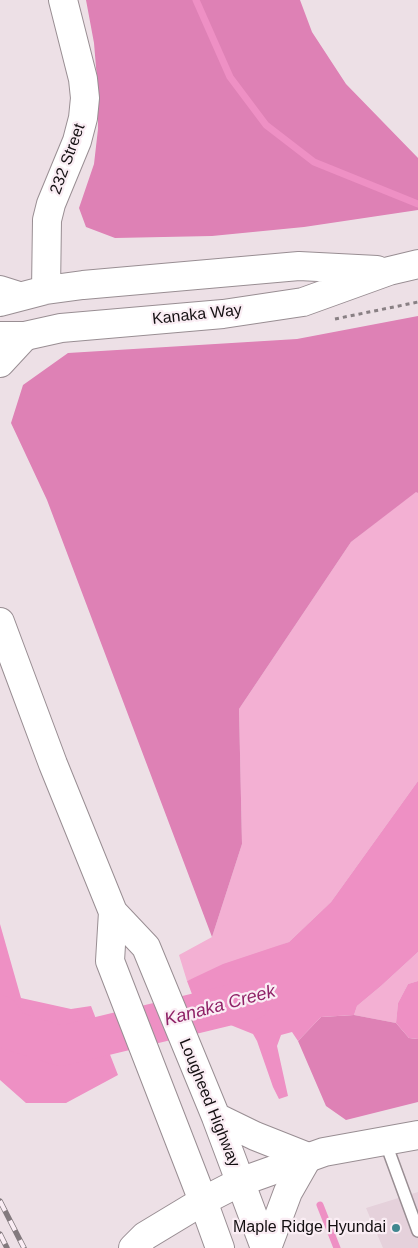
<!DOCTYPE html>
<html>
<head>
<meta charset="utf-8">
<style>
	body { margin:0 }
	canvas { display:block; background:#ede0e6 }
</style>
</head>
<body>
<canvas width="418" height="1248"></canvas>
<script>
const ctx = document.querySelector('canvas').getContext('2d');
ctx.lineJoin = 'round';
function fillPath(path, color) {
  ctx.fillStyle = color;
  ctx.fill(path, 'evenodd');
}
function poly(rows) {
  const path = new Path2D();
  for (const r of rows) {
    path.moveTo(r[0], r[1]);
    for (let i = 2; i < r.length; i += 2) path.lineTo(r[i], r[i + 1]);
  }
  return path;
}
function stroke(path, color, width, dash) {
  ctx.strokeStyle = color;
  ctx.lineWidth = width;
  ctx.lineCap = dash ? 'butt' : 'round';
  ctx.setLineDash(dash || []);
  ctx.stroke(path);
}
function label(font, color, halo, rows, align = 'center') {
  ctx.font = font + ' Arial,sans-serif';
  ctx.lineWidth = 4.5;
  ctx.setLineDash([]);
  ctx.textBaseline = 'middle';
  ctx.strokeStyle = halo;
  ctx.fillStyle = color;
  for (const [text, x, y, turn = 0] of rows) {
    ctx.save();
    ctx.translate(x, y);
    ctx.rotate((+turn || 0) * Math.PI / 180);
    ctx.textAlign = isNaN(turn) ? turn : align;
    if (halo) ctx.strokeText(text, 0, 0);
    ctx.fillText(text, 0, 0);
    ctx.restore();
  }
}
const built = poly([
	[418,1192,418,1248,383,1248,366,1208]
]);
const green = poly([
	[416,491,418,493,418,781,331,902,289,942,187,981,179,955,212,937,242,844,239,709,351,542],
	[418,952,418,981,408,984,398,1003,396,1023,354,1015,357,1006,381,986]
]);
const forest = poly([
	[86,0,300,0,312,32,346,84,418,158,418,210,304,227,212,236,115,238,86,227,79,208,94,164,98,129,98,91,94,43],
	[418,316,418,493,416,492,351,542,239,709,242,844,212,937,47,500,11,423,23,385,68,353,297,339],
	[354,1015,396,1023,409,1038,418,1039,418,1102,346,1120,326,1106,298,1041,321,1017]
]);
const water = poly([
	[418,781,418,952,381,986,357,1006,354,1015,321,1017,298,1041,292,1032,281,1035,277,1046,288,1096,279,1099,273,1087,257,1041,253,1034,228,1024,206,1031,187,981,223,964,289,942,331,902],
	[0,924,21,998,71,1009,91,1006,118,1075,66,1103,26,1103,0,1080],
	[418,981,418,1039,409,1038,396,1023,398,1003,408,984]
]);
const stream = poly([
	[196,0,230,77,266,125,314,162,418,204],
	[320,1205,337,1248]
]);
const river = poly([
	[0,1015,10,1030,61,1046,251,1000]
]);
const path = poly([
	[335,319,418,302]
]);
const service = poly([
	[385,1141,418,1231]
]);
const tertiary = poly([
	[133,1248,145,1236,203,1201,240,1182,324,1152,418,1135]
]);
const secondary = poly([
	[46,290,47,220,51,204,77,141,83,118,85,98,83,79,63,0],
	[0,302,46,290,83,285,299,266,377,270],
	[0,336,25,336,61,328,223,314,303,302,389,271,418,264]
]);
const primary = poly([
	[0,290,19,296]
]);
const trunk = poly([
	[0,363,25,336],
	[0,622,53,764,113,912,146,947,216,1117,265,1248],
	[113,912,110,961,203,1201,220,1248],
	[216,1117,255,1136,308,1157,288,1192,267,1248]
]);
const rail = poly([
	[0,1201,24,1248],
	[0,1234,7,1248]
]);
const markers = [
	[396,1228,5,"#40878f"]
];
const streetNames = [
	["232 Street",68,159,-70],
	["Kanaka Way",197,315,-6],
	["Lougheed Highway",209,1103,68]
];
const poiNames = [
	["Maple Ridge Hyundai",386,1228]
];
const waterNames = [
	["Kanaka Creek",220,1006,-15]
];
fillPath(built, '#e5d1db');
fillPath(green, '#f3b0d3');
fillPath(forest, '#de81b5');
fillPath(water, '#ee90c4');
stroke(stream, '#ee90c4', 7);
stroke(river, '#ee90c4', 40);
stroke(service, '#998e93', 14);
stroke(tertiary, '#998e93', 30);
stroke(secondary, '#998e93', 30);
stroke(primary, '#998e93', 30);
stroke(trunk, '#998e93', 30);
stroke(path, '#898084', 3, [4, 4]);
stroke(service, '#fff', 11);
stroke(tertiary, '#fff', 28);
stroke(secondary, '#fff', 28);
stroke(primary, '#fff', 28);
stroke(trunk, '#fff', 28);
stroke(rail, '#837a7e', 5.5);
stroke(rail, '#faedf4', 4, [11]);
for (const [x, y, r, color] of markers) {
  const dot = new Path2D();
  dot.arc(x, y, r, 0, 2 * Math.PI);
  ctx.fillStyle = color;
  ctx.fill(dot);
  stroke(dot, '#faedf4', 2);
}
label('16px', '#141012', '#faedf4', streetNames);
label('16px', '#141012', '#faedf4', poiNames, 'right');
label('italic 18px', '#8f2267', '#faedf4', waterNames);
</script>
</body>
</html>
